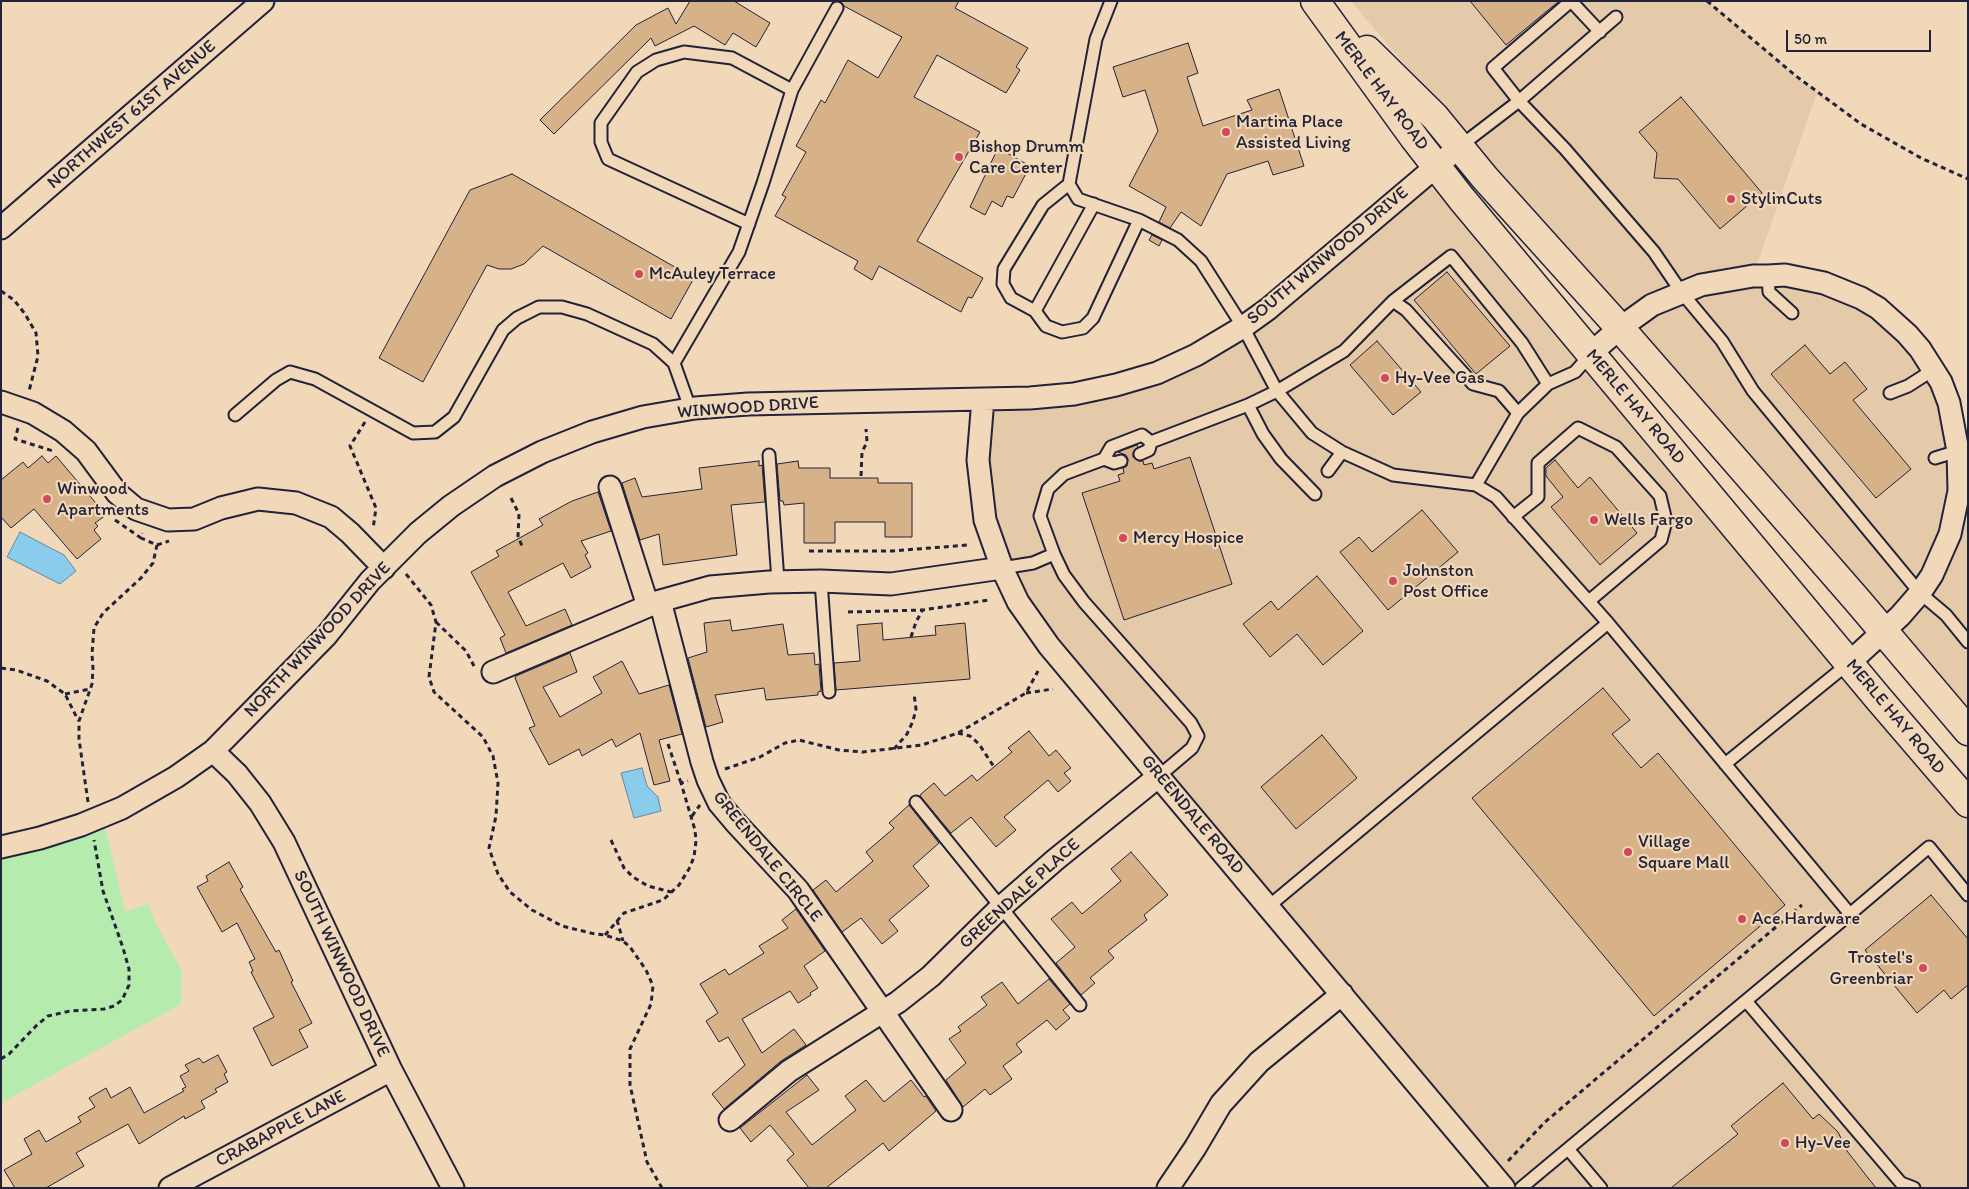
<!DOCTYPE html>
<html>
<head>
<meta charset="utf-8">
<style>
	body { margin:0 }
	#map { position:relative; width:1969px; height:1189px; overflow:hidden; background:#f0d8b8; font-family:Itim,sans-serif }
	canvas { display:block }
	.frame { position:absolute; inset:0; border:2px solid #22223b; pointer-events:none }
	.scale { position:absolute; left:1786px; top:30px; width:145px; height:22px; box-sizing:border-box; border:2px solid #22223b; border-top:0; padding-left:6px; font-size:15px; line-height:18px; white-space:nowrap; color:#22223b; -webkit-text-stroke:4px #f0d8b8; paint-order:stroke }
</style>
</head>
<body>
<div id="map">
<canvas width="1969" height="1189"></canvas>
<div class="frame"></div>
<div class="scale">50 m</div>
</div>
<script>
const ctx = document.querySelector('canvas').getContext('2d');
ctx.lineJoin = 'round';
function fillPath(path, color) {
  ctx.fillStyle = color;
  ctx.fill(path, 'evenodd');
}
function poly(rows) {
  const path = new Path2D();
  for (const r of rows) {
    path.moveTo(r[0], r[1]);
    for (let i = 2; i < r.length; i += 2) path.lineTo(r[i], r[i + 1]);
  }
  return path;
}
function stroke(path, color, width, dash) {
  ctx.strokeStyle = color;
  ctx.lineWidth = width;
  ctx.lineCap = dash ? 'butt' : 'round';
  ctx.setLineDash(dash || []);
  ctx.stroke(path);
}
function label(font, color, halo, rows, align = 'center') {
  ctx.font = font + ' Itim,sans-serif';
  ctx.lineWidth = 4.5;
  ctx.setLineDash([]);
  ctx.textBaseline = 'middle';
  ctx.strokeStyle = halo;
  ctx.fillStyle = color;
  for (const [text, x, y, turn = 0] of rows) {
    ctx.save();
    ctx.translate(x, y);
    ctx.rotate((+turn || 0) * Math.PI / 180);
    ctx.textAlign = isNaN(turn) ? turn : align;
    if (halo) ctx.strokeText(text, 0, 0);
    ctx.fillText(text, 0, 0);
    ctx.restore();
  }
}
const built = poly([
	[1351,1,1707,1,1796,76,1839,109,1816,95,1753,276,1824,283,1920,349,1968,491,1968,732],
	[1437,166,1968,801,1968,1188,1504,1188,1049,646,985,520,983,399,1031,398,1196,355]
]);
const green = poly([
	[105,826,125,912,148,904,156,924,182,971,181,1004,1,1103,1,860,41,850]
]);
const water = poly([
	[20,532,64,555,76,571,60,584,7,557,20,532],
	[642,768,647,786,658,797,661,811,634,818,621,773,642,768]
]);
const building = poly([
	[690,1,734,1,770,23,756,47,733,33,725,45,694,26,655,46,651,38,554,134,540,120,636,25,668,8,676,24,690,1],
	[840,1,959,1,955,8,1028,48,1016,67,1020,70,1006,93,937,55,914,97,980,132,917,241,983,278,972,298,968,297,961,312,879,266,872,280,854,269,858,261,775,216,786,197,782,195,806,152,796,146,821,100,825,103,848,60,878,78,902,37,844,6,840,1],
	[1470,1,1559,1,1506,45,1470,1],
	[1188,43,1198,73,1187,77,1203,126,1252,110,1247,100,1279,89,1304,166,1273,175,1268,161,1227,174,1201,226,1181,212,1170,228,1159,222,1166,207,1129,186,1158,131,1145,90,1123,97,1113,67,1188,43],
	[1681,97,1762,193,1720,229,1678,179,1654,178,1657,153,1639,132,1681,97],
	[998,148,1030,166,1013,198,1007,196,1002,207,992,201,985,215,970,207,998,148],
	[512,174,694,278,671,319,543,246,524,264,511,269,499,269,487,265,423,382,379,358,470,190,512,174],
	[1152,235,1162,240,1159,246,1149,240,1152,235],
	[1447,272,1510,346,1476,374,1414,300,1447,272],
	[1377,341,1421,392,1393,415,1350,365,1377,341],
	[1805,345,1830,374,1845,362,1867,389,1853,400,1911,469,1876,498,1771,374,1805,345],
	[1137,445,1138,447,1133,453,1133,457,1139,461,1143,461,1144,465,1152,463,1154,469,1190,457,1232,584,1124,620,1082,493,1120,481,1118,475,1124,473,1123,468,1127,466,1128,459,1126,455,1118,452,1137,445],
	[42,456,48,463,56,456,106,515,95,523,98,526,94,530,101,539,77,559,34,509,11,528,1,517,1,480,23,462,28,468,42,456],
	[1555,460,1578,488,1590,477,1637,533,1600,565,1551,507,1563,497,1546,476,1546,468,1555,460],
	[759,461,759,466,762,465,765,502,731,505,737,555,663,565,659,534,640,540,622,483,635,478,642,497,702,489,699,468,759,461],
	[798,461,799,468,830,468,830,478,878,478,878,483,912,483,912,537,885,537,885,522,835,522,835,543,804,543,804,503,784,505,783,501,780,501,777,464,798,461],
	[598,492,611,531,581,541,588,553,585,555,591,567,571,578,563,563,508,592,526,626,565,609,572,625,506,653,500,638,505,635,471,572,499,556,496,551,543,525,539,519,572,501,598,492],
	[1422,510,1458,552,1388,610,1340,552,1359,537,1372,552,1422,510],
	[1317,576,1363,631,1323,665,1297,634,1270,657,1243,624,1271,601,1278,610,1317,576],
	[730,620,732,631,783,624,788,655,814,653,815,665,819,664,821,691,818,692,818,695,766,700,764,688,715,695,723,722,706,727,688,658,707,652,704,623,730,620],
	[882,623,883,640,936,635,935,626,965,623,970,679,836,690,834,663,860,661,857,625,882,623],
	[570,653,577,672,543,687,560,717,602,693,593,677,622,661,639,694,669,685,682,734,659,740,670,781,654,785,640,733,616,747,612,739,582,756,579,749,549,765,529,728,535,726,515,678,516,676,570,653],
	[1603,688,1630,720,1612,734,1641,768,1658,753,1785,905,1654,1016,1472,798,1603,688],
	[1029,731,1049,756,1056,750,1071,768,1064,773,1071,781,1058,792,1048,780,1004,817,1016,830,996,847,971,817,951,833,920,796,921,794,934,783,945,796,972,775,977,781,1012,752,1008,748,1029,731],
	[1322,735,1357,778,1296,829,1261,787,1322,735],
	[909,805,939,843,913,866,929,886,889,920,898,931,882,944,861,918,842,932,813,890,826,880,836,892,873,861,866,852,894,828,889,823,909,805],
	[1131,852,1168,895,1144,915,1147,920,1108,951,1114,958,1090,978,1095,983,1081,995,1056,963,1075,947,1051,919,1072,902,1082,914,1121,881,1111,869,1131,852],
	[229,862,243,887,240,889,276,952,279,950,293,981,291,982,312,1023,299,1030,308,1047,272,1066,253,1028,274,1017,251,972,253,971,249,962,255,959,237,923,222,932,197,887,208,881,206,876,229,862],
	[1931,895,1968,939,1968,985,1951,999,1944,990,1917,1013,1865,950,1931,895],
	[796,909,825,951,804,966,818,988,810,993,811,995,798,1003,790,991,742,1019,762,1053,794,1029,806,1045,781,1061,724,1109,712,1094,745,1065,728,1037,719,1042,706,1021,718,1013,700,984,725,969,729,975,764,953,759,946,788,928,782,920,796,909],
	[1049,979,1070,1004,1063,1010,1070,1018,1056,1030,1047,1020,1016,1044,1022,1052,1003,1066,1012,1079,990,1095,985,1089,963,1107,946,1080,966,1063,949,1039,961,1031,958,1027,987,1005,981,997,1002,982,1018,1004,1049,979],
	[218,1055,227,1072,224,1074,228,1082,215,1089,217,1092,201,1101,205,1108,185,1119,184,1116,139,1144,128,1124,76,1153,84,1166,46,1188,15,1188,4,1170,32,1154,24,1139,39,1130,46,1142,81,1122,78,1117,95,1107,89,1098,106,1088,111,1098,130,1087,144,1113,184,1091,182,1089,186,1087,180,1076,189,1071,185,1065,199,1058,203,1063,218,1055],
	[807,1075,819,1090,786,1112,812,1145,856,1110,845,1096,866,1080,884,1102,911,1080,924,1097,926,1096,936,1111,889,1151,883,1143,826,1188,809,1188,787,1160,794,1154,770,1125,751,1142,740,1128,807,1075],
	[1783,1083,1813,1119,1819,1114,1838,1132,1847,1151,1876,1188,1671,1188,1738,1134,1731,1126,1783,1083]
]);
const path = poly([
	[1707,1,1796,76,1861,124,1921,158,1968,179],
	[1,291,14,300,25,314,36,333,38,356,29,391],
	[365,422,350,446,376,508,373,529],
	[18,428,15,439,53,451],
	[861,476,862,452,867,442,866,429],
	[511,498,519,514,518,536,522,546],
	[115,520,141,538],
	[157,545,169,541],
	[809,551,892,551,968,545],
	[406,574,431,605,436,622,429,677,434,692,483,737,493,756,498,783,496,816,489,848,498,874,510,892,532,910,562,926,595,934,605,935,623,941,630,947,646,970,653,986,651,1004,630,1049,630,1085,647,1162,662,1188],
	[848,612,923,610,989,600],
	[436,622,466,651,474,666],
	[911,637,916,622,922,611],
	[1,668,16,670,47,681,65,694,78,720],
	[1026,693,1053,689],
	[65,694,90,689],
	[958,733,970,736,979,744,994,767],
	[668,744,681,783],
	[894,749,907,734,913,721,916,709,914,694],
	[725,769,760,757,785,743,799,740,839,750,863,752,922,745,958,733,1026,693,1038,671],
	[88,802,79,739,79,721,92,684,93,669,92,654,94,628,103,613,141,578,153,563,157,545,141,538,142,533],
	[692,816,700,805],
	[611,840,624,868,633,877,648,886,671,892],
	[617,920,623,941],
	[605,935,624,913,663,900,679,885,689,869,694,857,696,841,695,830,681,783,688,781],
	[1,1059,9,1054,37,1025,48,1016,70,1011,104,1009,114,1006,122,1000,129,985,129,969,123,948,103,891,94,840],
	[1508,1161,1545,1122,1802,905]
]);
const service = poly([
	[1111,1,1096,39,1069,184,1078,199,1139,220,1178,240,1201,261,1243,327,1277,391,1312,433,1342,452,1393,475,1476,485,1496,497,1608,623,1850,914,1521,1188],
	[1600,32,1571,1,1493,68,1519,101,1565,149,1654,252,1682,293,1722,341,1753,391,1920,593,1946,615,1968,642],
	[792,90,837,8],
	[1459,147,1519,101,1616,17],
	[1094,204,1035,311,1046,326,1062,332,1083,328,1093,318,1139,220],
	[1768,276,1769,292,1792,313],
	[1393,301,1451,256,1522,343,1548,384,1575,372,1591,354],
	[1035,311,1011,298,1003,284,1004,269,1043,205,1069,184],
	[674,363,739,252,763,183,792,90,732,58,684,52,656,60,637,72,601,123,601,142,608,159,749,224],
	[1890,393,1908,386,1933,370],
	[1248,405,1263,434,1281,459,1315,494],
	[1518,413,1548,384],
	[235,415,276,380,290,372,315,379,413,433,435,432,454,417,503,330,517,318,539,307,562,307,587,314,653,344,674,363,690,408],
	[1140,454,1149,450,1151,442],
	[769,455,778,581],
	[1935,458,1958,451],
	[1104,459,1114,463,1121,461],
	[1328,471,1342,452],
	[1513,517,1538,497,1538,463,1578,428,1616,447,1660,496,1666,521,1661,540,1589,601],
	[1002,568,1033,563,1054,554],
	[821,581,829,692],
	[1725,764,1849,663],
	[1159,776,1192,748,1198,736,1191,723,1084,602,1064,575,1054,554,1040,516,1048,489,1064,474,1104,459,1111,447,1142,435,1151,442,1248,405,1277,391,1344,351,1393,301,1406,310,1473,384,1499,391,1518,413,1476,485],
	[916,802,1080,1005],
	[1269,906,1608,623],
	[1850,914,1929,847,1968,895],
	[1746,1001,1901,1183,1914,1188],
	[1568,1149,1601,1188]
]);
const minor = poly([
	[1,228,263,1],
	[1591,353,1620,328,1652,305,1701,285,1753,276,1768,276,1785,275,1824,283,1861,298,1878,308,1907,334,1920,349,1941,382,1949,403,1958,451,1959,491,1950,534,1932,575,1920,593,1900,616,1849,663],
	[983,399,978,460,985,520,1002,568,1018,602,1049,646,1504,1188],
	[1,402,33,413,63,431,86,451,117,493,136,509,168,520,194,519,221,508,258,499,296,503,331,517,350,533,384,568],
	[610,487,648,606],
	[660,601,702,762,708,780,719,803,735,822,798,890,951,1110],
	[493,672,660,601,710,587,769,582,821,581,891,584,1002,568],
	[213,751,237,774,260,803,284,842,391,1070,453,1188],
	[1,847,40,838,81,825,122,808,176,777,213,751,326,636,370,581,418,533,451,506,495,476,542,452,592,432,643,417,695,408,748,404,1030,398,1074,394,1116,385,1157,373,1196,355,1243,327,1268,309,1459,147],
	[730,1120,789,1071,898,1002,931,976,1000,908,1055,860,1159,776],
	[170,1188,391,1070],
	[1168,1188,1195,1148,1221,1104,1259,1062,1342,994]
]);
const secondary = poly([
	[1315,1,1415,139,1461,198,1878,698,1968,803],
	[1367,50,1435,117,1485,178,1620,328,1857,600,1968,731]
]);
const markers = [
	[1226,132,5,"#d1495b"],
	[959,157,5,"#d1495b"],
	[1731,199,5,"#d1495b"],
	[639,274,5,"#d1495b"],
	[1385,378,5,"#d1495b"],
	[47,499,5,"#d1495b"],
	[1594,520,5,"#d1495b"],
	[1123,538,5,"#d1495b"],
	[1393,581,5,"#d1495b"],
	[1628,852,5,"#d1495b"],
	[1742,919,5,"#d1495b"],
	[1923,968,5,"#d1495b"],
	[1785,1143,5,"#d1495b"]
];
const streetNames = [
	["MERLE HAY ROAD",1381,91,53],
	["NORTHWEST 61ST AVENUE",132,115,-41],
	["SOUTH WINWOOD DRIVE",1328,256,-40],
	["MERLE HAY ROAD",1635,407,50],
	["WINWOOD DRIVE",748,408,-4],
	["NORTH WINWOOD DRIVE",318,640,-47],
	["MERLE HAY ROAD",1895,717,50],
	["GREENDALE ROAD",1192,815,50],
	["GREENDALE CIRCLE",767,857,51],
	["GREENDALE PLACE",1020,894,-42],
	["SOUTH WINWOOD DRIVE",341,964,65],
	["CRABAPPLE LANE",281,1129,-28]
];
const poiNames = [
	["Martina Place",1236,122],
	["Assisted Living",1236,143],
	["Bishop Drumm",969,147],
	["Care Center",969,168],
	["StylinCuts",1741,199],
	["McAuley Terrace",649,274],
	["Hy-Vee Gas",1395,378],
	["Winwood",57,489],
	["Apartments",57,510],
	["Wells Fargo",1604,520],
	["Mercy Hospice",1133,538],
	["Johnston",1403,571],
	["Post Office",1403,592],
	["Village",1638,842],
	["Square Mall",1638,863],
	["Ace Hardware",1752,919],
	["Trostel's",1913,958,"right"],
	["Greenbriar",1913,979,"right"],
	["Hy-Vee",1795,1143]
];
fillPath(built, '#e4caa8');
fillPath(green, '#b5ebac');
fillPath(water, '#8bccec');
stroke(water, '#6188a5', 1);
fillPath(building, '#d7b289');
stroke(building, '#22223b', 1);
stroke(service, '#22223b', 15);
stroke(minor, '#22223b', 25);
stroke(secondary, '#22223b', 31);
stroke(path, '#22223b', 3, [5, 4]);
stroke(service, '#f0d8b8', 11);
stroke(minor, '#f0d8b8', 21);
stroke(secondary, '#f0d8b8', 28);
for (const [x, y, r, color] of markers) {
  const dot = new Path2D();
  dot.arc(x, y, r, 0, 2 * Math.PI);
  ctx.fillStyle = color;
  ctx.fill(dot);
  stroke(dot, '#f0d8b8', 2);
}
label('18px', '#22223b', '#f0d8b8', streetNames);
label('18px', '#22223b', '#f0d8b8', poiNames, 'left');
</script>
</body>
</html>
